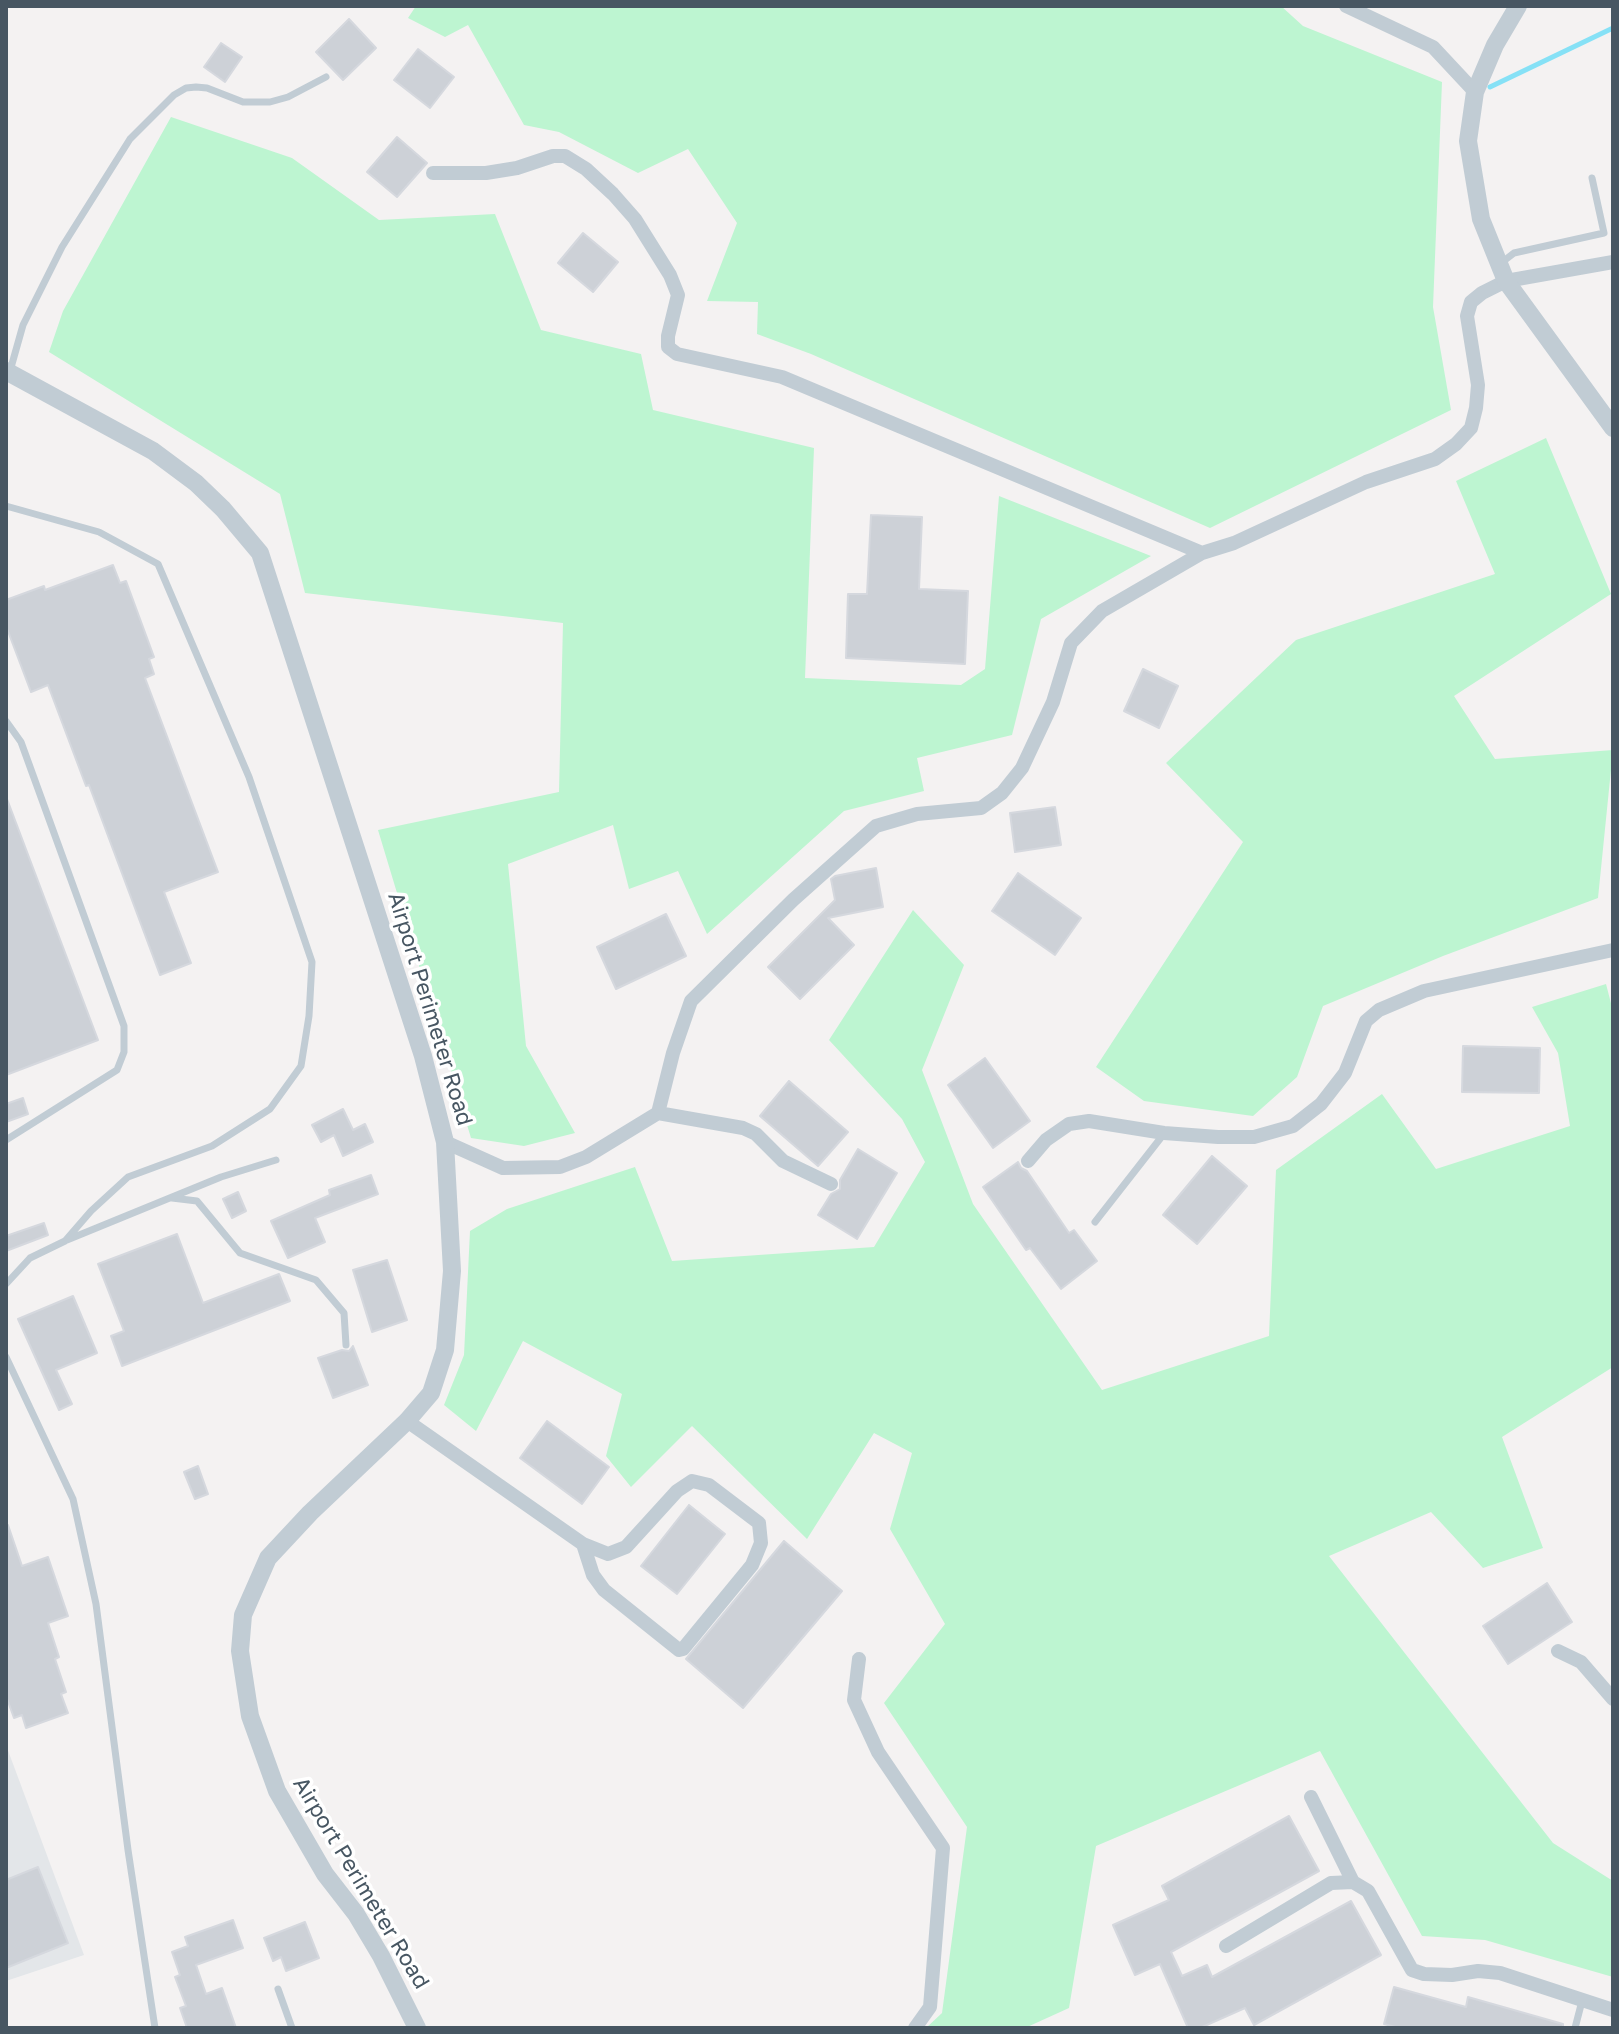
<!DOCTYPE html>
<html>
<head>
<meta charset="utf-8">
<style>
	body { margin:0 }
	#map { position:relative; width:1619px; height:2034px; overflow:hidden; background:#f4f2f2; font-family:"Golos Text",sans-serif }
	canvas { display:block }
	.frame { position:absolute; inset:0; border:8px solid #475662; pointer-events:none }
</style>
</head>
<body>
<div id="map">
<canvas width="1619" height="2034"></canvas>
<div class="frame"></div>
</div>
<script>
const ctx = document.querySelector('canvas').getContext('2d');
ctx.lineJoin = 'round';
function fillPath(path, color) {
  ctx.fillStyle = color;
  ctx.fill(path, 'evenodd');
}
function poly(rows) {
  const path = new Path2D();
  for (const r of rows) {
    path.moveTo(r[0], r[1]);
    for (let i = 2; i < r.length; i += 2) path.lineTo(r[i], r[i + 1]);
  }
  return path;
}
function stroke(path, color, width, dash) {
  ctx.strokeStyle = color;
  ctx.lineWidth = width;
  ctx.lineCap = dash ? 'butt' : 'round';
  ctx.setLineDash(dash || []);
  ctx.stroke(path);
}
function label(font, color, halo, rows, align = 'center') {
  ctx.font = font + ' "Golos Text",sans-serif';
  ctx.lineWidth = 7;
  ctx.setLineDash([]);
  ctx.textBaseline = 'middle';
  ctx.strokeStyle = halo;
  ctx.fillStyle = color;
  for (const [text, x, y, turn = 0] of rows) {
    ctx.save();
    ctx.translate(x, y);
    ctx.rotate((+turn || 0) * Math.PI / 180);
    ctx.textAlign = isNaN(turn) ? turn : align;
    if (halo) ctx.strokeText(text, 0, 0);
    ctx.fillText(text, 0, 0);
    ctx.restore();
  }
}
const airport = poly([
	[6,1745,84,1955,6,1981]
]);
const green = poly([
	[416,6,1281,6,1303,26,1442,82,1433,307,1451,410,1210,528,811,354,757,334,758,302,707,301,737,223,688,149,638,173,559,132,524,125,468,25,445,37,408,18],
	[171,117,292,158,379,220,495,214,541,330,641,354,653,410,814,448,805,678,961,685,985,669,999,496,1151,556,1041,619,1012,735,917,758,924,791,844,811,707,934,678,871,629,889,613,825,508,864,526,1046,575,1133,524,1146,471,1138,378,830,559,792,563,623,305,593,280,494,49,352,63,311],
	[1546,438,1611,594,1454,696,1495,759,1613,750,1598,898,1443,956,1323,1006,1297,1077,1253,1116,1144,1101,1096,1067,1243,842,1166,763,1296,640,1495,574,1456,481],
	[913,910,964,965,922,1070,973,1204,1102,1390,1269,1336,1276,1170,1382,1094,1436,1169,1570,1126,1558,1053,1532,1007,1606,984,1613,1011,1613,1367,1502,1437,1543,1548,1483,1568,1431,1512,1329,1556,1553,1843,1613,1881,1613,1977,1485,1940,1422,1936,1320,1751,1096,1846,1069,2008,1025,2028,926,2028,942,2013,967,1827,884,1703,945,1624,890,1529,912,1453,874,1433,807,1539,692,1426,631,1487,606,1456,622,1394,523,1341,476,1431,444,1405,464,1355,470,1231,507,1209,635,1167,672,1261,874,1247,925,1162,902,1119,829,1040]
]);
const stream = poly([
	[1490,87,1613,28]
]);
const building = poly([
	[349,19,376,48,343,80,316,52,349,19],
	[221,43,242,57,225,82,204,67,221,43],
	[418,49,454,77,430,108,394,80,418,49],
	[397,137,427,163,397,197,367,172,397,137],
	[583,233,618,262,593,292,558,263,583,233],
	[871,515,922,517,919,589,968,591,965,664,846,658,848,594,867,594,871,515],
	[113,565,120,583,126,581,154,657,149,659,154,674,145,678,218,872,164,892,191,963,160,975,89,785,86,786,48,685,31,692,6,626,6,600,44,586,45,590,113,565],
	[1143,669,1178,686,1159,728,1124,711,1143,669],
	[7,799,98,1040,6,1075,6,800,7,799],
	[1055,807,1061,845,1015,852,1010,813,1055,807],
	[876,868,883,907,828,918,854,945,800,999,768,967,835,900,831,879,835,876,876,868],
	[1018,873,1081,918,1055,955,992,911,1018,873],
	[666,914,686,956,616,989,597,947,666,914],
	[1463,1046,1540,1048,1539,1093,1462,1092,1463,1046],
	[985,1058,1030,1121,993,1148,948,1085,985,1058],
	[789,1081,848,1132,818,1166,760,1116,789,1081],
	[23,1098,28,1114,6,1122,6,1104,23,1098],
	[343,1109,353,1130,365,1124,373,1142,343,1156,334,1135,321,1142,312,1125,343,1109],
	[858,1149,897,1173,857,1239,818,1215,831,1194,840,1189,840,1180,858,1149],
	[1212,1156,1247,1186,1197,1244,1163,1215,1212,1156],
	[1018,1162,1021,1168,1027,1171,1069,1233,1074,1230,1097,1261,1061,1289,1030,1248,1026,1250,983,1187,1018,1162],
	[371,1175,378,1194,315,1218,325,1242,288,1258,271,1221,330,1195,329,1190,371,1175],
	[238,1192,246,1211,232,1218,223,1199,238,1192],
	[44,1223,48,1235,6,1251,6,1236,44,1223],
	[177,1234,203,1303,279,1274,290,1301,122,1366,111,1336,124,1331,98,1264,177,1234],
	[387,1260,407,1320,372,1332,353,1270,387,1260],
	[73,1296,97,1353,56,1370,72,1404,59,1410,18,1319,73,1296],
	[353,1346,368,1385,333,1398,318,1358,342,1350,349,1351,353,1346],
	[547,1421,609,1467,582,1504,520,1458,547,1421],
	[198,1466,208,1494,195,1499,184,1472,198,1466],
	[689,1505,725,1534,677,1594,641,1566,689,1505],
	[6,1525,8,1525,22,1566,48,1557,68,1616,48,1623,59,1657,55,1659,66,1692,61,1694,68,1713,26,1728,22,1715,14,1718,6,1696,6,1525],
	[784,1541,842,1591,743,1708,686,1659,784,1541],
	[1547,1583,1572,1622,1508,1664,1483,1626,1547,1583],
	[1289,1816,1319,1871,1171,1952,1182,1976,1207,1965,1212,1977,1351,1901,1381,1955,1254,2025,1245,2008,1200,2028,1188,2028,1160,1964,1135,1975,1113,1925,1169,1900,1162,1886,1289,1816],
	[38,1867,68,1943,6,1968,6,1880,38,1867],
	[233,1920,243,1948,196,1965,206,1994,222,1988,236,2028,187,2028,180,2008,186,2006,175,1977,180,1975,172,1952,188,1946,185,1937,233,1920],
	[305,1922,319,1958,286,1971,281,1957,273,1961,264,1938,305,1922],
	[1394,1987,1466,2007,1468,1997,1563,2024,1563,2028,1399,2028,1384,2024,1394,1987]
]);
const service = poly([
	[1501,263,1514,253,1604,233,1592,178],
	[10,371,23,325,62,247,130,139,174,95,186,88,196,87,207,88,243,102,270,102,288,97,326,77],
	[6,506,99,532,158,564,249,777,312,962,309,1016,301,1066,270,1109,212,1146,128,1177,91,1211,65,1241,30,1258,6,1284],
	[6,721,21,742,124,1026,124,1052,117,1070,6,1140],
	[172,1198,197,1201,240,1253,316,1280,344,1313,346,1345],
	[1095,1222,1163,1135],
	[67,1240,221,1177,276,1160],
	[6,1357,73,1499,96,1604,128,1850,155,2028],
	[278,1989,292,2028],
	[1575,2028,1582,2001]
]);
const minor = poly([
	[1346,6,1433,47,1475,92],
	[433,173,486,173,517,168,553,156,565,156,586,169,613,194,635,219,670,275,678,295,668,336,668,347,677,354,782,377,1202,553],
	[658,1113,743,1128,756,1134,783,1161,831,1184],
	[445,1142,503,1168,560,1167,586,1157,658,1113,673,1053,691,1001,793,900,876,826,917,814,981,808,1002,793,1022,768,1053,702,1071,643,1102,611,1202,553,1234,543,1366,482,1435,459,1456,444,1471,428,1476,408,1478,385,1467,316,1471,302,1482,293,1506,281,1613,262],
	[1028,1161,1046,1140,1069,1124,1089,1121,1164,1133,1218,1137,1254,1137,1293,1126,1321,1104,1345,1073,1366,1021,1379,1010,1424,991,1613,950],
	[407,1421,583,1544,608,1554,626,1547,677,1491,692,1481,709,1485,759,1523,761,1543,752,1565,683,1649,679,1650,604,1590,593,1575,583,1544],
	[1558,1651,1581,1662,1613,1699],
	[859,1659,854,1700,878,1752,943,1848,930,2007,915,2028],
	[1311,1797,1353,1882],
	[1226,1946,1331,1883,1353,1882,1368,1891,1412,1970,1424,1974,1452,1975,1478,1971,1500,1973,1613,2010]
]);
const tertiary = poly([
	[1518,6,1495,45,1475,92,1468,141,1481,219,1506,281,1613,428],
	[6,371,153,451,196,483,223,509,260,553,423,1056,445,1142,452,1271,445,1350,431,1393,407,1421,310,1513,268,1558,243,1615,240,1651,250,1716,277,1791,325,1874,356,1914,381,1956,417,2028]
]);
const streetNames = [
	["Airport Perimeter Road",430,1009,73],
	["Airport Perimeter Road",361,1883,59]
];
fillPath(airport, '#e3e6e9');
fillPath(green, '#bdf5d1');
stroke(stream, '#86e1f6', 5);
fillPath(building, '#cdd1d7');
stroke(building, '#d5d8de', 2);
stroke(service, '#c1ccd4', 7);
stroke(minor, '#c1ccd4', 14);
stroke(tertiary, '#c1ccd4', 18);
label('22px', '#475662', '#fff', streetNames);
</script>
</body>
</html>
